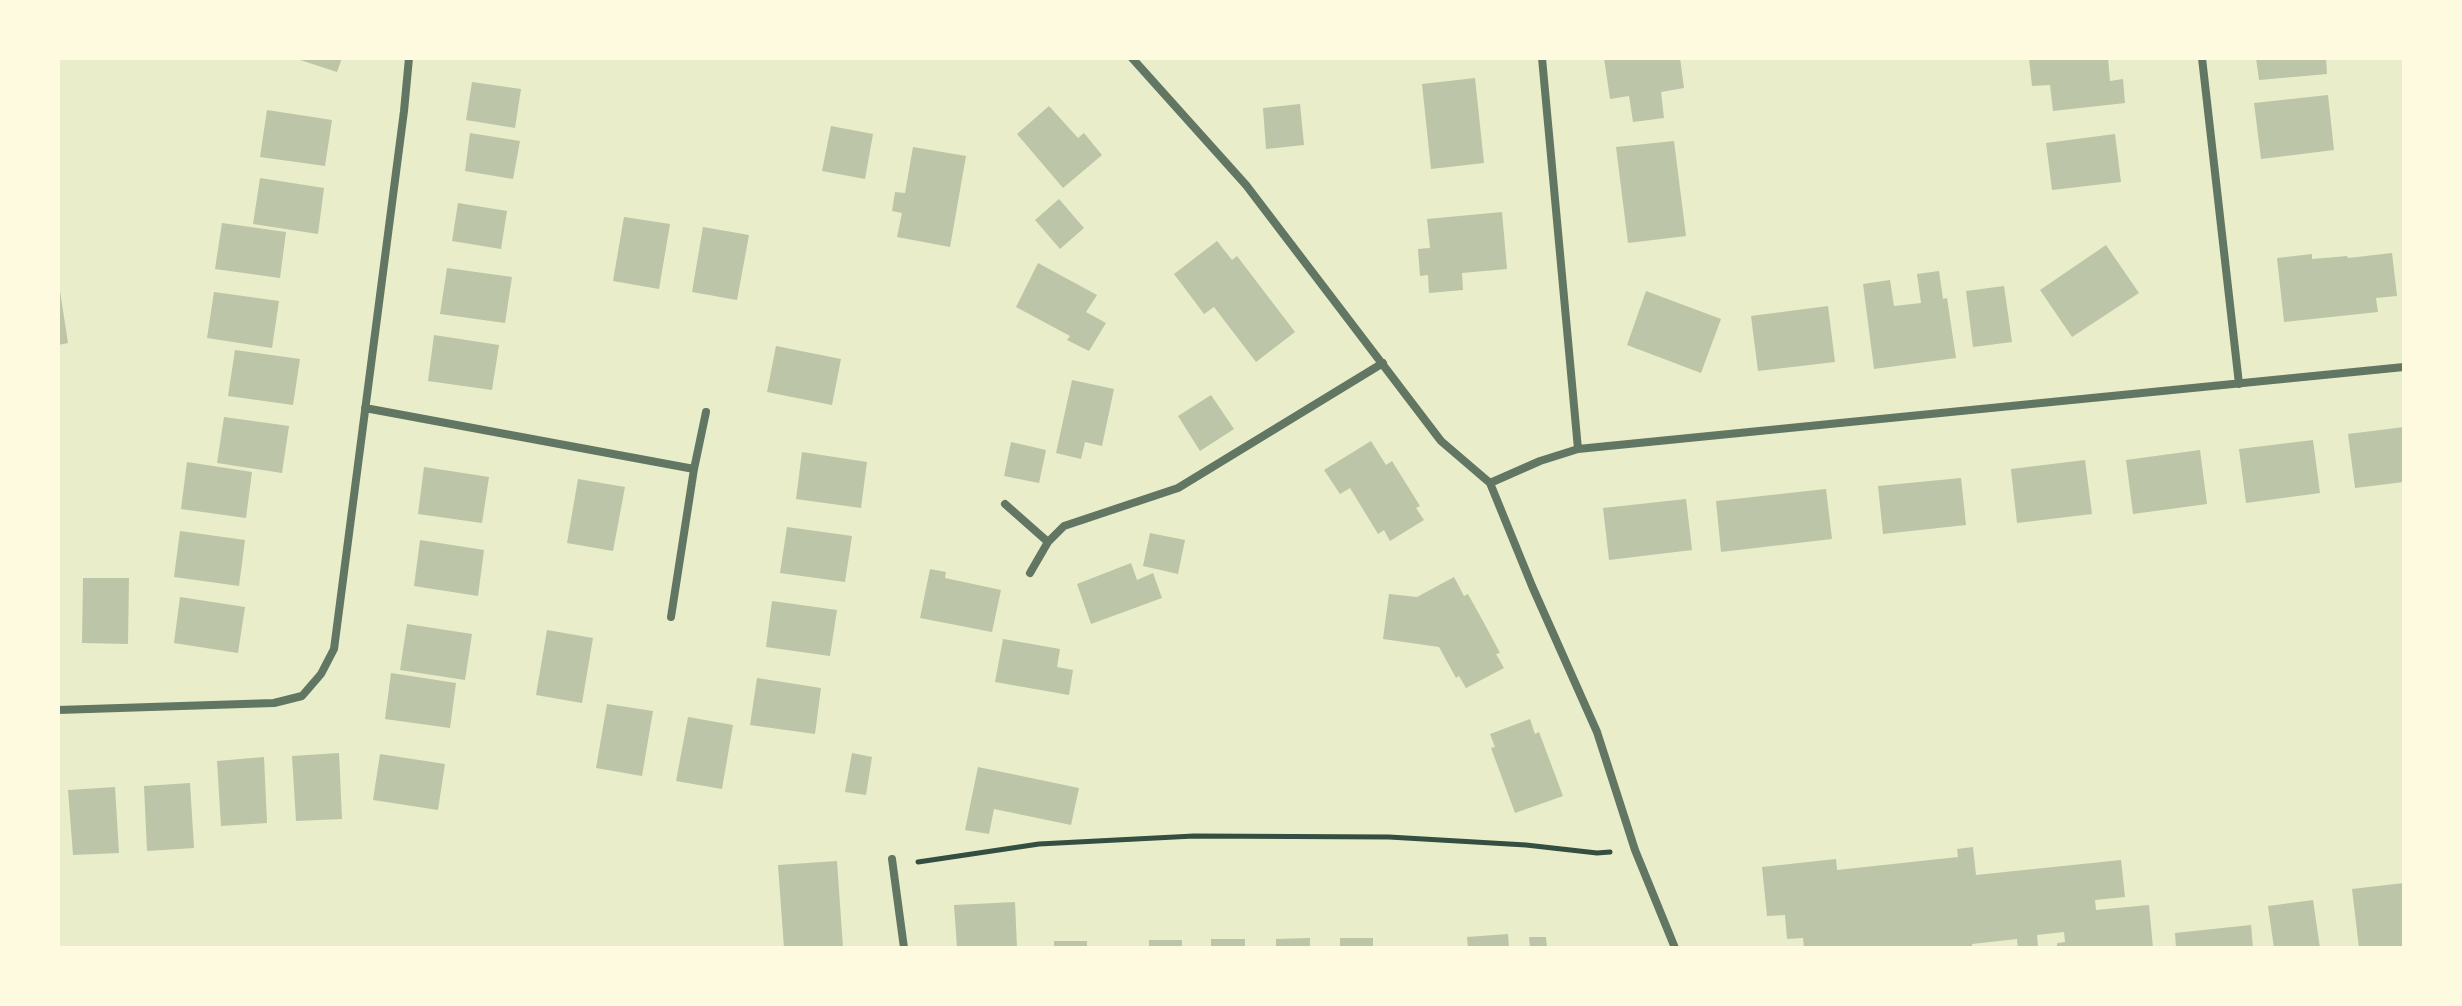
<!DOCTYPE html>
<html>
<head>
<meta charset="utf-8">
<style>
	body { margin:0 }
	#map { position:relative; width:2462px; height:1006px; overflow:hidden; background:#e9edc9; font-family:"DejaVu Sans",sans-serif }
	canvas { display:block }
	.frame { position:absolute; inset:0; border:60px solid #fefae0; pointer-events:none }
</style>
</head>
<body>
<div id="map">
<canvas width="2462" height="1006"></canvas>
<div class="frame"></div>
</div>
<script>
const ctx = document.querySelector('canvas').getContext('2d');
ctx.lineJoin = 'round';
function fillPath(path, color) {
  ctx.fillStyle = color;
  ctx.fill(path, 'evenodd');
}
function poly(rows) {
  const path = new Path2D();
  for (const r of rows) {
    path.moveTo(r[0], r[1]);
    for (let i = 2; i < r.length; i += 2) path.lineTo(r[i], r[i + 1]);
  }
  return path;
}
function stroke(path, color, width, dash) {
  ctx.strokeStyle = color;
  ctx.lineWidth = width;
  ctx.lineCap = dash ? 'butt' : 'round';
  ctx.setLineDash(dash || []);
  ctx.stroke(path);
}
const building = poly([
	[294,58,342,58,337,72],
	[1604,58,1659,58,1659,60,1680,58,1684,88,1661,92,1664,118,1633,122,1629,96,1610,99],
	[2029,58,2108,58,2110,81,2123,79,2125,103,2053,111,2050,85,2032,86],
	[2256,58,2326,58,2327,74,2259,80],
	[1475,78,1484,163,1431,169,1422,84],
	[472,82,521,89,515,128,466,120],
	[2328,95,2334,150,2261,159,2254,103],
	[1300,104,1304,145,1266,149,1263,108],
	[1049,106,1078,138,1084,133,1102,155,1063,188,1017,134],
	[267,110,332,120,325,166,260,157],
	[831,126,873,134,865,179,822,171],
	[470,133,520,141,513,179,465,171],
	[2115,134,2121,182,2052,190,2046,143],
	[1674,141,1686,236,1628,243,1616,147],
	[913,147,966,156,950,247,897,237,902,213,892,211,895,192,905,193],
	[260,178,324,188,318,234,253,224],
	[1059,199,1084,228,1060,249,1035,220],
	[458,203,507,211,501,249,452,241],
	[1502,212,1507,269,1462,273,1463,290,1429,293,1428,275,1420,276,1418,249,1430,248,1427,219],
	[624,217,670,224,659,289,613,281],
	[222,223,286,232,280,278,215,269],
	[703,227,749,235,737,300,692,292],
	[1217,241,1232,260,1237,256,1295,332,1256,362,1214,307,1204,314,1174,274],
	[2106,245,2139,293,2072,337,2040,290],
	[2392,253,2397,296,2376,298,2378,312,2284,322,2277,258,2312,254,2312,259,2347,256,2348,258],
	[1038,263,1097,295,1086,312,1106,323,1089,351,1067,340,1070,336,1016,307],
	[447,268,512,277,505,323,440,314],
	[1939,271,1943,299,1947,298,1956,358,1874,369,1863,284,1890,280,1894,306,1921,303,1917,274],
	[2004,286,2012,342,1973,347,1966,291],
	[60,291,68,343,58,345,58,292],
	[1646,291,1721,319,1701,373,1627,345],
	[214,292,279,301,272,348,207,338],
	[1828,306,1835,362,1758,371,1751,316],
	[434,335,499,345,492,390,428,381],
	[776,346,841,359,832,405,767,392],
	[235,350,300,359,293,405,228,396],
	[1072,380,1114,389,1102,446,1085,442,1081,459,1056,453],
	[1211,395,1234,429,1200,451,1178,416],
	[224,417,289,426,282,473,217,463],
	[2404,427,2404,482,2355,488,2348,434],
	[2313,440,2320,493,2246,503,2239,449],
	[1371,441,1386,465,1392,461,1420,506,1416,508,1424,520,1390,541,1384,530,1378,534,1350,488,1340,494,1324,470],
	[1011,442,1046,450,1039,483,1004,476],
	[2200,450,2207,504,2133,514,2126,460],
	[802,452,867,462,861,508,796,499],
	[2085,460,2092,514,2017,523,2011,469],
	[187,462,252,472,246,518,181,509],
	[424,467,489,477,482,523,418,514],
	[1961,478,1966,525,1883,534,1878,486],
	[578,479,625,487,613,551,567,543],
	[1826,489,1832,539,1721,552,1716,501],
	[1686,499,1692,550,1609,560,1603,508],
	[787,527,852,536,845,582,780,573],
	[180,531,245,540,239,586,174,577],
	[1150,533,1185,540,1178,574,1143,566],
	[420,540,484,550,478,596,414,586],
	[1131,563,1137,580,1153,573,1162,598,1091,624,1077,584],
	[930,569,946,572,945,578,1001,590,992,632,920,618],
	[1454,577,1464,596,1468,594,1484,623,1500,653,1496,654,1504,668,1466,688,1459,676,1456,678,1439,647,1383,639,1389,594,1417,597],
	[83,578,129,578,128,644,82,643],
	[180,597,245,607,238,653,174,643],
	[772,601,837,610,830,656,766,647],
	[407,624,472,634,465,680,400,670],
	[547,630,593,638,582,703,536,695],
	[1003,639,1060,649,1057,667,1073,670,1069,695,995,682],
	[391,673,456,683,450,728,385,719],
	[757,678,821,688,815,734,750,725],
	[607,704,653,711,642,776,596,768],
	[688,717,733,725,722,789,676,781],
	[1530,719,1535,734,1539,732,1563,796,1515,813,1491,748,1495,747,1490,734],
	[339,753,342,819,296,821,292,756],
	[852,753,872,757,866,795,845,792],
	[380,754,445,764,438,810,373,800],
	[264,757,267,823,221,826,217,761],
	[978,767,1079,788,1071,825,994,809,989,834,965,830],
	[190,783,194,848,147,851,144,786],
	[115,787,119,853,73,855,68,790],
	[1973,847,1976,875,2121,860,2125,897,2095,900,2096,910,2149,905,2153,948,2057,948,2057,943,2065,942,2064,932,2037,935,2038,947,2029,948,2018,948,2017,939,1972,944,1972,948,1804,948,1803,938,1787,939,1785,915,1767,916,1762,867,1836,859,1837,870,1958,857,1957,849],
	[837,861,843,948,784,948,778,865],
	[2404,883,2404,948,2359,948,2352,889],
	[2313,900,2320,948,2274,948,2268,906],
	[1015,902,1017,948,957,948,954,905],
	[2251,925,2253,948,2176,948,2175,933],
	[1508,934,1509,948,1468,948,1467,937],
	[1529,937,1546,937,1547,948,1530,948],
	[1310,938,1310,948,1276,948,1276,939],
	[1340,938,1373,938,1373,948,1340,948],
	[1211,939,1245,939,1245,948,1211,948],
	[1149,940,1182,940,1182,948,1149,948],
	[1054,941,1087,941,1087,948,1054,948]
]);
const path = poly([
	[918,862,1039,844,1194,836,1389,837,1526,845,1597,853,1610,852]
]);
const minor = poly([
	[1132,58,1246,185,1441,441,1490,483,1532,586,1597,732,1635,850,1675,948],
	[1542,58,1578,449],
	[2202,58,2239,384],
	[365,408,694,469,671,617],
	[694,469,706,412],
	[1490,483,1540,461,1578,449,2404,367],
	[1005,504,1048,542],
	[1030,573,1048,542,1064,526,1178,488,1383,363],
	[58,710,274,703,302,696,321,674,334,649,404,111,409,58],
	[892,859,904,948]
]);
fillPath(building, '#bcc5a7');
stroke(path, '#344e41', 5);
stroke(minor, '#617663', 8);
</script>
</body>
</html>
